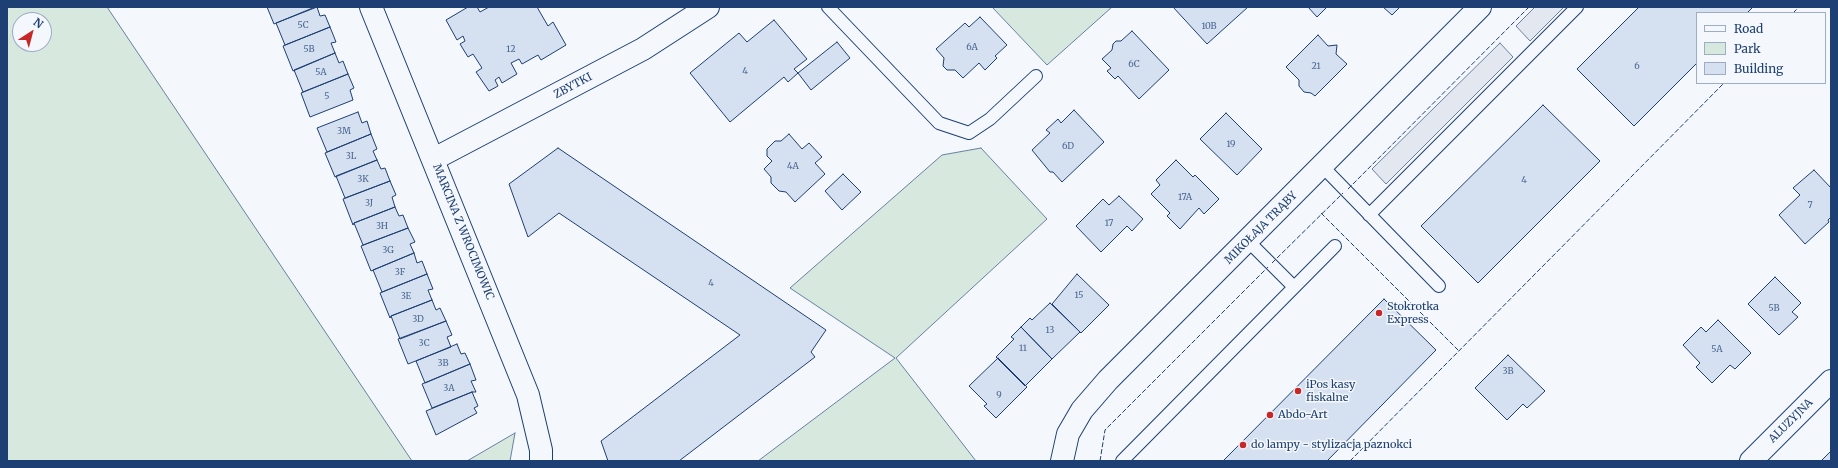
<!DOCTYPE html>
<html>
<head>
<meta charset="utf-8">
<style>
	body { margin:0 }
	#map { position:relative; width:1838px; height:468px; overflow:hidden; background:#f4f7fb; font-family:Merriweather,serif }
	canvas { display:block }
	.frame { position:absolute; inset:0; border:8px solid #1d3f73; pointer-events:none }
	.legend { position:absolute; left:1696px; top:12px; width:130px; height:72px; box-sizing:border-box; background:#f4f7fb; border:1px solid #9eadc5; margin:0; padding:5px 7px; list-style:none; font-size:12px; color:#1d3f73 }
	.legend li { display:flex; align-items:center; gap:8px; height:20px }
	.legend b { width:20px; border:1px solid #9eadc5 }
	.north { position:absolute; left:12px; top:12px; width:40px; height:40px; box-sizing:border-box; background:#f4f7fb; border:1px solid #9eadc5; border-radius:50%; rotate:36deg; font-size:11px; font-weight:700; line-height:16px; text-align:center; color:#1d3f73 }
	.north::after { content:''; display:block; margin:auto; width:14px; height:18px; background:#c62828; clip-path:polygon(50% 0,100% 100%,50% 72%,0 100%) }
</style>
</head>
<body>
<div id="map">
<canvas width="1838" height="468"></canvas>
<div class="frame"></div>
<ul class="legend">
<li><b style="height:5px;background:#f4f7fb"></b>Road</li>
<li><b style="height:11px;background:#d7e8df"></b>Park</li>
<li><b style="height:11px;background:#d5e0f0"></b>Building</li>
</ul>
<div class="north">N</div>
</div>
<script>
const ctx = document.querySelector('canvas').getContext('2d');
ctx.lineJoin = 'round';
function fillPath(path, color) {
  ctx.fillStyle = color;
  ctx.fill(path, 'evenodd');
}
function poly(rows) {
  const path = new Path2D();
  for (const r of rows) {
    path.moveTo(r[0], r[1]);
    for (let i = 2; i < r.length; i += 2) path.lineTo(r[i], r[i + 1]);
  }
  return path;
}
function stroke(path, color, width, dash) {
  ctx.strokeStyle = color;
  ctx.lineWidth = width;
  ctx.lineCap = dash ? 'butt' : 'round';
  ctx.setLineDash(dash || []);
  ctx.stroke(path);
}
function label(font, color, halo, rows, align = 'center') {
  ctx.font = font + ' Merriweather,serif';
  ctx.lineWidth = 3;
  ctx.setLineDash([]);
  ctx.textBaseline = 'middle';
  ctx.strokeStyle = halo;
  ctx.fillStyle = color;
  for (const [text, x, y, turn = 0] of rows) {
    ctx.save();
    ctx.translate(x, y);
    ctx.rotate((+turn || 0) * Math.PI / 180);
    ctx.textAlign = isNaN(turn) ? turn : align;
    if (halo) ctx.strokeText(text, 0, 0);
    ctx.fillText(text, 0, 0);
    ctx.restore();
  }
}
const green = poly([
	[7,7,107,7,412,461,7,461,7,7],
	[20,20,44,20,44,44,20,44,20,20],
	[992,7,1112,7,1047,65,992,7],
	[981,148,1047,219,896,358,976,461,758,461,895,358,790,288,942,155,981,148],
	[515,433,510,461,467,461,515,433]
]);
const parking = poly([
	[1535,7,1564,7,1530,41,1516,26,1535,7],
	[1500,43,1513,57,1386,184,1372,169,1500,43]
]);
const building = poly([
	[267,7,315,7,274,24,267,7],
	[317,7,320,16,325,15,330,27,285,45,276,23,317,7],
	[468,7,477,7,480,12,489,7,537,7,548,26,553,22,566,45,541,60,538,55,522,64,519,59,511,63,517,74,502,83,499,77,495,80,498,86,489,91,476,72,482,68,473,54,468,57,460,44,465,41,463,36,457,40,446,20,468,7],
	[1173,7,1248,7,1207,44,1173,7],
	[1308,7,1327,7,1317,17,1308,7],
	[1383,7,1400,7,1392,15,1383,7],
	[1639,7,1753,7,1747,13,1697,13,1697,63,1634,126,1577,69,1639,7],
	[980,17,1007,45,995,56,997,58,985,70,979,63,963,78,955,70,947,70,943,66,944,58,936,49,965,23,969,27,980,17],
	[774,20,807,59,794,69,798,73,788,82,784,77,730,122,690,73,739,33,747,42,774,20],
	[330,27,336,42,331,43,335,53,293,71,283,46,330,27],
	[1132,31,1169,70,1139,99,1118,76,1115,79,1107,71,1111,68,1102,59,1112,50,1113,44,1116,41,1121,41,1132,31],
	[1318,35,1328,46,1337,45,1336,54,1347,64,1315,96,1311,93,1304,92,1299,86,1299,80,1286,67,1318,35],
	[837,42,850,58,811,90,798,73,837,42],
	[335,53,339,63,343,61,348,74,303,92,294,70,335,53],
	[348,74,354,88,350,90,353,100,310,117,301,93,348,74],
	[1543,105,1600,161,1478,283,1421,226,1543,105],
	[1074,110,1104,142,1062,182,1053,172,1050,172,1032,150,1050,133,1046,130,1058,119,1061,123,1074,110],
	[358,112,362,123,367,121,371,134,327,152,317,128,358,112],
	[1226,113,1262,149,1237,175,1200,139,1226,113],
	[371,134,377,149,373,151,377,160,335,177,325,153,371,134],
	[789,134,802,149,809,143,822,157,815,163,825,174,795,202,786,192,779,191,771,183,771,177,764,169,772,161,767,156,767,149,775,141,781,141,789,134],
	[558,148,826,330,811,352,815,357,679,461,608,461,601,441,740,335,559,213,528,237,509,184,558,148],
	[377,160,381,169,385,168,390,181,345,198,336,176,377,160],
	[1176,160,1193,177,1195,175,1219,199,1204,214,1199,208,1180,229,1167,216,1170,213,1151,194,1160,185,1156,180,1176,160],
	[1814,170,1831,188,1831,217,1828,220,1829,222,1805,244,1779,215,1800,195,1793,188,1814,170],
	[843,174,861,192,842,210,825,191,843,174],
	[390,181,396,195,392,197,395,207,354,223,353,225,343,199,390,181],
	[1119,196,1143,219,1132,231,1127,226,1101,252,1076,226,1103,199,1109,205,1119,196],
	[395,207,399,216,403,215,408,228,363,245,354,223,395,207],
	[408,228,415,242,410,244,414,253,371,271,361,246,408,228],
	[414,253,417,263,422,261,427,274,382,292,373,270,414,253],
	[427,274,433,289,428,290,432,300,391,316,390,318,380,293,427,274],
	[1077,274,1109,305,1081,333,1052,304,1077,274],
	[1775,277,1801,303,1792,312,1798,317,1779,335,1748,304,1775,277],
	[1384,299,1436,350,1327,461,1223,461,1384,299],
	[432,300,436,310,440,308,446,321,400,339,391,316,432,300],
	[1050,303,1080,332,1052,359,1021,327,1030,318,1032,320,1050,303],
	[1718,320,1751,353,1735,369,1730,365,1712,383,1696,367,1700,363,1683,345,1701,327,1706,332,1718,320],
	[446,321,452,335,447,337,451,347,408,364,398,339,446,321],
	[1021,327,1052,359,1025,386,996,357,1014,339,1011,337,1021,327],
	[457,344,461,354,465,353,470,364,425,383,416,361,457,344],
	[1508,355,1545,391,1527,408,1523,404,1507,420,1475,388,1508,355],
	[998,358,1027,387,996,418,984,406,987,404,969,386,998,358],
	[470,364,476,380,471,381,476,392,472,392,432,408,422,384,470,364],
	[472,392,478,406,474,408,477,413,436,435,426,411,472,392],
	[1831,451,1831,461,1821,461,1831,451]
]);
const service = poly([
	[828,7,939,123,969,133,990,119,1036,76],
	[1322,166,1439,286],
	[1369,215,1577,7],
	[1248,241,1294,287],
	[1122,461,1335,246]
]);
const minor = poly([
	[371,7,528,395,541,450,541,461],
	[434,159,643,49,708,7],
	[1062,461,1068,434,1082,410,1108,380,1480,7],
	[1751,461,1831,381]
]);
const fence = poly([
	[1793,13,1799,7],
	[1348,189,1529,7],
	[1321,213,1459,351],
	[1272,263,1343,193],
	[1100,461,1105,430,1268,267],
	[1350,461,1724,83]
]);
const markers = [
	[1379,313,4,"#c62828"],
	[1298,391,4,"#c62828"],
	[1270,415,4,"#c62828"],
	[1243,445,4,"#c62828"]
];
const numberNames = [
	["5C",303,25],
	["10B",1209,26],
	["6A",972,47],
	["5B",309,49],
	["12",511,49],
	["6C",1134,64],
	["21",1316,66],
	["6",1637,66],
	["4",745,71],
	["5A",321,72],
	["5",327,96],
	["3M",344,131],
	["19",1231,144],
	["6D",1068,146],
	["3L",351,156],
	["4A",793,166],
	["3K",363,179],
	["4",1524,180],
	["17A",1185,197],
	["3J",369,203],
	["7",1810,205],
	["17",1109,223],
	["3H",382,226],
	["3G",388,250],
	["3F",400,272],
	["4",711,283],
	["15",1079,295],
	["3E",406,296],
	["5B",1774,308],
	["3D",418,319],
	["13",1050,330],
	["3C",424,343],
	["11",1023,348],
	["5A",1717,349],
	["3B",443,363],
	["3B",1508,371],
	["3A",449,388],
	["9",999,395]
];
const streetNames = [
	["ZBYTKI",573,86,-28],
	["MIKOŁAJA TRĄBY",1261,228,-45],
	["MARCINA Z WROCIMOWIC",463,232,68],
	["ALUZYJNA",1791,421,-45]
];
const poiNames = [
	["Stokrotka",1387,307],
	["Express",1387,320],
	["iPos kasy",1306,385],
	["fiskalne",1306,398],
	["Abdo-Art",1278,415],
	["do lampy - stylizacja paznokci",1251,445]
];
fillPath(green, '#d7e8df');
stroke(green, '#687fa3', 1);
fillPath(parking, '#e3e8f0');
stroke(parking, '#687fa3', 1);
fillPath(building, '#d5e0f0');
stroke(building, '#1d3f73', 1);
stroke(service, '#1d3f73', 14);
stroke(minor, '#1d3f73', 24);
stroke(service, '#f4f7fb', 12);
stroke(minor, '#f4f7fb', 22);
stroke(fence, '#1d3f73', 1, [5, 2]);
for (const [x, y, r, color] of markers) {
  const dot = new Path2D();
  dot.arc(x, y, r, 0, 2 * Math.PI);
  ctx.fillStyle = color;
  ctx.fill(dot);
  stroke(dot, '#f4f7fb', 1.5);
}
label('9px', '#4b6792', null, numberNames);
label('11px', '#1d3f73', '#f4f7fb', streetNames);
label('11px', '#1d3f73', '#f4f7fb', poiNames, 'left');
</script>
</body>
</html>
